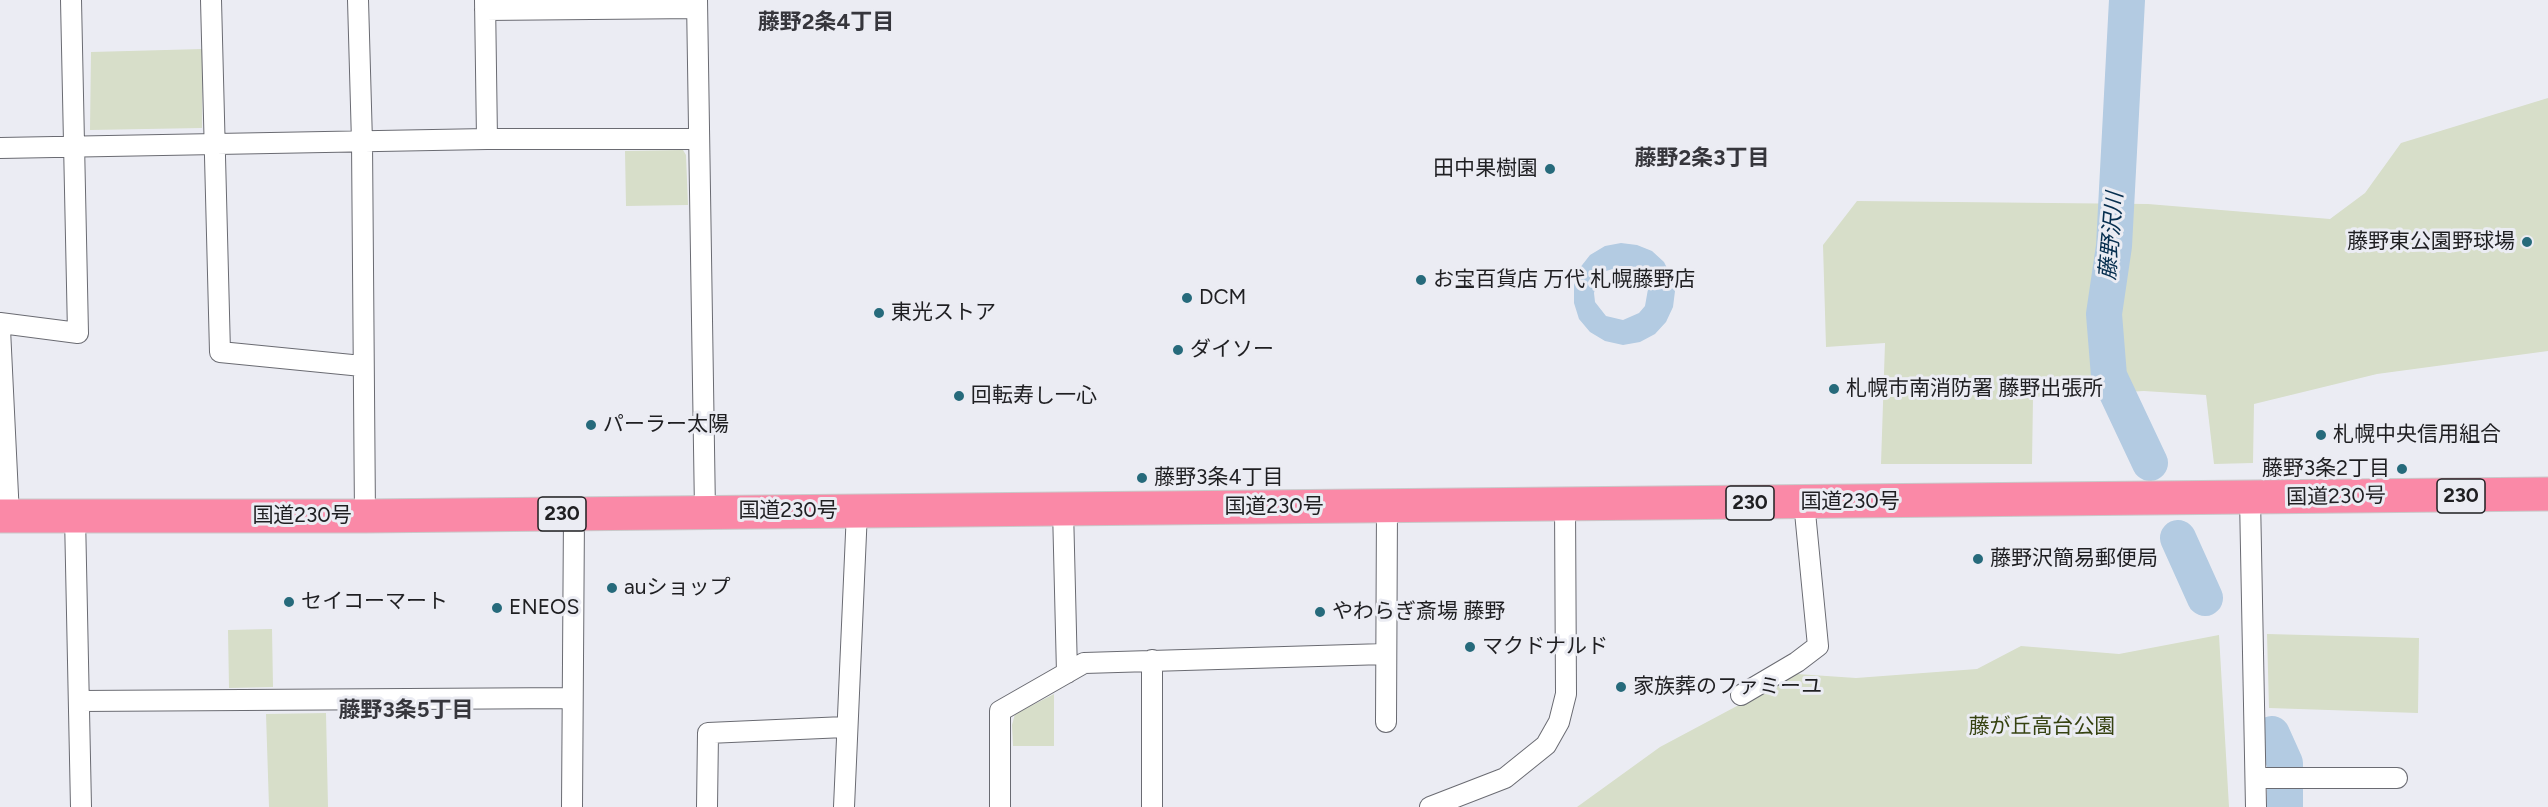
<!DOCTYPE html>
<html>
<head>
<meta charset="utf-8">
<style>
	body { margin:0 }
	canvas { display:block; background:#ebecf3 }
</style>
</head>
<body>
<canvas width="2548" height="807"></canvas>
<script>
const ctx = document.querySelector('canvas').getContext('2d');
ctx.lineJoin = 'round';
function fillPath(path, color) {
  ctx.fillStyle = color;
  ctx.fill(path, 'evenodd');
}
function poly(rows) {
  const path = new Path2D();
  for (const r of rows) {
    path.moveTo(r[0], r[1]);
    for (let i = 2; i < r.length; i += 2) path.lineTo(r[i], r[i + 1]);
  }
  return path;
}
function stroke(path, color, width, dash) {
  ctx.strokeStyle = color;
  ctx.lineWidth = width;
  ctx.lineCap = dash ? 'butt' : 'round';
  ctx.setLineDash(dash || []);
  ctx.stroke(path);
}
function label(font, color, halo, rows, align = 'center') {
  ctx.font = font + ' Figtree,"Noto Sans JP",sans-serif';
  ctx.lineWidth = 6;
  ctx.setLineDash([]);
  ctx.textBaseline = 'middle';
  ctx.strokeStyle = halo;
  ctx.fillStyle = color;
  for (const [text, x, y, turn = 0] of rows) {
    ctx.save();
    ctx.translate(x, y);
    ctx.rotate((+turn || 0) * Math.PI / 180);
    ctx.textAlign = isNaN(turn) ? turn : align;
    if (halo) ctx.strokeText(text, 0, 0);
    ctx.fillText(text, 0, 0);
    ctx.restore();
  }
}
const green = poly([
	[203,49,202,128,90,130,91,52],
	[2548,98,2548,351,2377,374,2254,404,2253,463,2214,464,2206,395,2144,391,2033,397,2032,464,1881,464,1885,343,1826,347,1823,245,1857,201,2148,204,2330,219,2365,193,2401,143],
	[683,150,686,155,688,205,626,206,625,151],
	[272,629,273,687,229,688,228,630],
	[2267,634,2419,638,2418,713,2269,708],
	[2219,635,2229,807,1577,807,1660,747,1797,674,1856,678,1977,669,2021,646,2119,654],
	[1054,694,1054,746,1013,746,1012,725,1015,714],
	[326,713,328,807,269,807,266,714]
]);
const water = poly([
	[1621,243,1637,245,1652,251,1664,262,1671,276,1675,291,1673,307,1666,322,1655,334,1640,342,1623,345,1605,341,1590,332,1579,319,1574,303,1574,285,1579,269,1590,255,1605,246],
	[1623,266,1639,273,1648,289,1645,306,1639,313,1623,320,1606,316,1595,302,1594,293,1596,285,1606,271]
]);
const river = poly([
	[2127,0,2114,246,2104,314,2109,376,2150,463],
	[2178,538,2205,598],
	[2272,734,2285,763,2285,807]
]);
const street = poly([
	[211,0,220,352,362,366],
	[358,0,362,142,365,516],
	[485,0,487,139],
	[697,0,705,511],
	[485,10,697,8],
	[0,148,487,139,699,139],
	[0,323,78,333,71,0],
	[0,329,9,516],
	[2250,498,2256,807],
	[1063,509,1067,673],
	[75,516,81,807],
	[1152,660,1152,807],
	[1741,695,1797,662,1818,646,1804,502],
	[79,701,572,698],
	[1386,722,1387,506],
	[2256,778,2297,778],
	[2296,778,2397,778],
	[572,807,574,514],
	[707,807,708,733,845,727],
	[844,807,857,511],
	[1000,807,1000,711,1084,663,1385,654],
	[1430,807,1505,778,1546,745,1559,722,1566,694,1565,504]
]);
const highway = poly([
	[0,516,365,516,2548,494]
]);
const markers = [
	[1550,169,6,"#266a7b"],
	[2527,242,6,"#266a7b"],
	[1421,280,6,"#266a7b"],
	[1187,298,6,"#266a7b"],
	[879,313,6,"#266a7b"],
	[1178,350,6,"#266a7b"],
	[1834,389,6,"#266a7b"],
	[959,396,6,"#266a7b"],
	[591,425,6,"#266a7b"],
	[2321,435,6,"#266a7b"],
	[2402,469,6,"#266a7b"],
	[1142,478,6,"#266a7b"],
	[1978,559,6,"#266a7b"],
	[612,588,6,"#266a7b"],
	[289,602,6,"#266a7b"],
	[497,608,6,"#266a7b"],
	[1320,612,6,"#266a7b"],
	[1470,647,6,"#266a7b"],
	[1621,687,6,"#266a7b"]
];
const shields = [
	[2461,496,48],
	[1750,503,48],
	[562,514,48]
];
const shieldNames = [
	["230",2461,496],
	["230",1750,503],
	["230",562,514]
];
const poiNames = [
	["田中果樹園",1538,169,"right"],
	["藤野東公園野球場",2515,242,"right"],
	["お宝百貨店 万代 札幌藤野店",1433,280],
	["DCM",1199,298],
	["東光ストア",891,313],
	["ダイソー",1190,350],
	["札幌市南消防署 藤野出張所",1846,389],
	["回転寿し一心",971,396],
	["パーラー太陽",603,425],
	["札幌中央信用組合",2333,435],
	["藤野3条2丁目",2390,469,"right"],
	["藤野3条4丁目",1154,478],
	["藤野沢簡易郵便局",1990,559],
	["auショップ",624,588],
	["セイコーマート",301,602],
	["ENEOS",509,608],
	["やわらぎ斎場 藤野",1332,612],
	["マクドナルド",1482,647],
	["家族葬のファミーユ",1633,687]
];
const streetNames = [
	["国道230号",2336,497,-1],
	["国道230号",1850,502],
	["国道230号",1274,507],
	["国道230号",788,511],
	["国道230号",302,516]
];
const parkNames = [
	["藤が丘高台公園",2042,727]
];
const neighbourhoodNames = [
	["藤野2条4丁目",826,23],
	["藤野2条3丁目",1702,159],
	["藤野3条5丁目",406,711]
];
const waterNames = [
	["藤野沢川",2112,236,-85]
];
fillPath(green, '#d7dec9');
fillPath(water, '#b3cbe2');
stroke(river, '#b3cbe2', 36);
stroke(street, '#6a6b72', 22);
stroke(highway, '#c9c9ca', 35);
stroke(street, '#fff', 20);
stroke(highway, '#fa89a7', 33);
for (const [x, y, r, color] of markers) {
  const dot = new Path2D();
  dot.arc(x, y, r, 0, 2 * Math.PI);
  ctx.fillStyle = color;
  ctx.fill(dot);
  stroke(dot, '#ebecf3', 2);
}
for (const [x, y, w] of shields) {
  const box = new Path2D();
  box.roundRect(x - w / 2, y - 17, w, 34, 4.5);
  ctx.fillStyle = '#ebecf3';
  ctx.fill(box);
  stroke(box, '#1f1f22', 1.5);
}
label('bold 20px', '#1f1f22', null, shieldNames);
label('21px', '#1f1f22', '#ebecf3', poiNames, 'left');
label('21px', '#1f1f22', '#ebecf3', streetNames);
label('21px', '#364211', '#ebecf3', parkNames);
label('bold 22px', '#36363c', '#ebecf3', neighbourhoodNames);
label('italic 22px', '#062e4e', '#ebecf3', waterNames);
</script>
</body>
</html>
